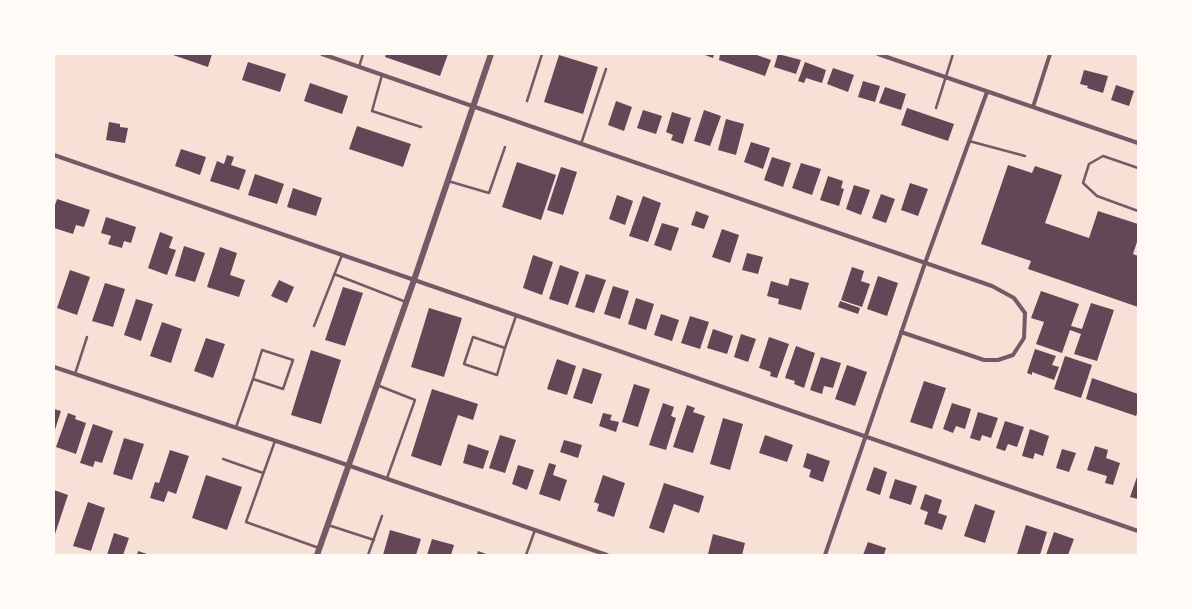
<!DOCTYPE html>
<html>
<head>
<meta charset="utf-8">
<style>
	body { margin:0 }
	#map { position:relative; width:1192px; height:609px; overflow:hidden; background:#f7e1d7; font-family:"Alegreya Sans",sans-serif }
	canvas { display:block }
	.frame { position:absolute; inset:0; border:55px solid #fffaf5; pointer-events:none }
</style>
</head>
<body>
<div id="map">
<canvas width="1192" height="609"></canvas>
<div class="frame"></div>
</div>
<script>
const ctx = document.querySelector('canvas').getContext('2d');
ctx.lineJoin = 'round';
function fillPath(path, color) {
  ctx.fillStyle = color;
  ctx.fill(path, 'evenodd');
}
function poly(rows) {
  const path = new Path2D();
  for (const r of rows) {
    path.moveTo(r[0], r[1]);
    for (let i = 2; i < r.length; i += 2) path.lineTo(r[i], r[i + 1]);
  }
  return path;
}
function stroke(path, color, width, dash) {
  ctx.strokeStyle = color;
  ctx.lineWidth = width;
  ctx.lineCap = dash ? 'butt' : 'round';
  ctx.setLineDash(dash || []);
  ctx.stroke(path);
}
const building = poly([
	[173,54,212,54,208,67,173,55],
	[386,54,448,54,440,76,385,57],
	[702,54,714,54,713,58],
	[720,54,754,54,771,60,765,76,719,60],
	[778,54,801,60,796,74,774,67],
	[559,55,598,67,583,114,544,102],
	[248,62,286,74,280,92,242,80],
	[805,62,826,70,822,83,806,78,804,83,798,81],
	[833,68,854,75,848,92,827,84],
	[1084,70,1108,76,1103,93,1087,88,1088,86,1080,84],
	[863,81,880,86,875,102,858,97],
	[310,83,348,96,342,114,304,101],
	[1116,85,1134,91,1129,106,1111,100],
	[885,87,906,94,901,110,879,103],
	[616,101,632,107,624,131,608,125],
	[907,108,954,124,948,141,901,125],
	[643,110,662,116,656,134,637,128],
	[704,110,721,116,710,146,694,141],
	[672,112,691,118,683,144,671,140,673,135,666,132],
	[726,119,744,124,736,155,718,150],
	[109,122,120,124,120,127,128,128,125,143,106,140],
	[357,126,411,144,403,167,349,149],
	[751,142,770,148,763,169,744,162],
	[181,149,206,157,200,175,175,166],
	[227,155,234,157,231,165,246,170,239,190,210,181,217,161,224,164],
	[772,157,791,163,783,187,764,180],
	[517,162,556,175,541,220,502,207],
	[801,163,821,169,812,195,792,188],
	[1008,165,1032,173,1035,166,1062,175,1045,223,1089,238,1098,211,1138,224,1138,239,1133,254,1138,256,1138,307,1028,269,1031,261,981,244],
	[561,167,577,172,563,215,547,210],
	[255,174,284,184,277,204,248,195],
	[828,176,843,181,841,188,844,189,839,206,820,200],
	[910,183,928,189,918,216,901,210],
	[854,185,870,190,861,215,846,209],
	[293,188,322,198,316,216,287,207],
	[881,194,895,199,886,223,872,218],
	[617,195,633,201,625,225,609,219],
	[643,196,661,203,648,242,629,236],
	[57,199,90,210,84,227,76,225,73,234,54,228,54,208],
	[696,211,709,216,704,229,691,225],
	[106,217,136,227,131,243,124,241,122,248,108,244,111,236,101,233],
	[662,223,679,228,671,251,654,245],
	[722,229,739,235,730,263,712,257],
	[160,232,173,237,169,248,176,250,167,275,148,268],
	[184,246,205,253,195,282,175,276],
	[220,247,237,253,230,275,245,280,239,297,207,287],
	[747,253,763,257,758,274,742,270],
	[533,255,553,262,542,295,523,288],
	[560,265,579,272,568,305,549,299],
	[852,267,864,271,861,281,870,284,862,307,841,300],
	[70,270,90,277,77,315,57,308],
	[586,274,606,280,594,313,575,307],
	[878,276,898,283,887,316,867,309],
	[790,278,809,283,801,310,778,304,779,299,767,296,771,281,788,286],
	[279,280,294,287,287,303,271,296],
	[105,283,125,289,113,327,92,321],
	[613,286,629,291,620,319,604,314],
	[343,287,363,293,345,346,325,340],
	[1041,291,1079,304,1071,326,1082,329,1091,303,1114,310,1097,361,1074,354,1081,334,1070,330,1062,353,1036,344,1044,322,1031,318],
	[636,298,654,304,646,330,628,324],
	[136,299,153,304,141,341,124,335],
	[840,301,860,308,858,314,838,307],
	[429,308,462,318,444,377,411,367],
	[661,314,679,320,672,341,654,335],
	[690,316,709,322,700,349,681,343],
	[162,322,182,329,171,363,150,356],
	[713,329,733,336,727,354,707,348],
	[741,334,756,339,748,362,734,357],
	[769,337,789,344,777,378,770,376,771,372,759,368],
	[206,338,225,344,213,378,194,371],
	[796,346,815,353,804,388,794,384,795,381,785,378],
	[1035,349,1056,356,1052,365,1059,367,1054,380,1032,372,1032,375,1027,373],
	[311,350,341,360,321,424,291,415],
	[1065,356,1092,365,1081,398,1054,389],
	[821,357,841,363,833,388,824,386,822,394,810,390],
	[557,359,576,366,567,395,547,389],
	[847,365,867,372,855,406,835,399],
	[583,368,602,374,592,404,573,398],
	[1092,378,1138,394,1138,411,1136,416,1086,399],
	[924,381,946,388,932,429,910,422],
	[634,384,650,389,638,427,622,422],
	[432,389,478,404,473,420,458,415,441,466,411,456],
	[663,403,674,407,671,416,676,418,666,450,649,445],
	[952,403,971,409,965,429,956,426,953,433,943,429],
	[687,405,695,408,693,412,705,416,693,453,673,447],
	[54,409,61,411,54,433],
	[978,412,998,418,991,438,982,435,980,441,970,438],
	[68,413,76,416,75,419,86,423,76,454,56,447],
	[603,413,612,415,610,420,619,422,616,432,599,426],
	[723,418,743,424,730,470,710,464],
	[1005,421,1024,427,1017,447,1008,444,1005,451,996,448],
	[93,424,113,431,102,463,95,461,93,467,80,463],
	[1030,429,1049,436,1043,456,1035,453,1033,459,1022,456],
	[500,435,516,440,505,473,489,468],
	[765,435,793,445,787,462,759,453],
	[124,438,144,444,132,480,113,474],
	[564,440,582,445,578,458,560,452],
	[468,444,489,451,483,469,463,463],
	[1095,446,1108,450,1106,458,1120,463,1113,485,1105,483,1107,476,1087,470],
	[1062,449,1076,453,1069,472,1056,468],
	[170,450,189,456,176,494,168,491,164,502,150,498,155,482,159,483],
	[807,453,830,461,823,482,809,477,811,470,803,467],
	[549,463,556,465,553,475,567,480,560,501,539,494],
	[518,465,534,470,527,490,512,484],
	[874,467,887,472,880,495,866,490],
	[1138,474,1138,499,1130,497],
	[206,475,242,487,227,530,192,518],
	[603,475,625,483,614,517,597,511,599,504,594,502],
	[895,479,917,486,911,505,889,498],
	[664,483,704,496,699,513,674,504,664,533,649,528],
	[54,490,68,495,54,537],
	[925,494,942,500,938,513,947,516,942,530,924,524,928,512,920,509],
	[88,502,105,508,91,551,73,546],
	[975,504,995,511,985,543,964,536],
	[1026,525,1047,532,1040,555,1017,554],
	[390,530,421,539,416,555,383,555],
	[1054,532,1074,539,1068,555,1046,555],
	[114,533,129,538,123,555,107,555],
	[713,534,745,543,742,555,708,554],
	[432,539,454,545,451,555,427,555],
	[868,542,886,548,884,555,863,555],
	[138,551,150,555,137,555],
	[478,551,489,555,477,555]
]);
const service = poly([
	[359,67,363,54],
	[382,75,372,111,421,127],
	[527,101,542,54],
	[936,108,953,54],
	[969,141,1025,156],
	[581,144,606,69],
	[1138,168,1103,156,1089,164,1083,183,1097,196,1138,211],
	[448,181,489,193,505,147],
	[334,274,406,302],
	[314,326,342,255],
	[505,348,497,375,464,364,473,337,505,348,516,316],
	[75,374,87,337],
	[377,385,415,400,387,478],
	[236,427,253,379,283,389,293,360,262,350,253,379],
	[275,441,246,522,319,548],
	[223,459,263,473],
	[328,525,374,540],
	[368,555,382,516],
	[526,555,535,530]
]);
const minor = poly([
	[322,54,992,286,1014,298,1025,313,1024,338,1013,355,998,360,984,360,901,332],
	[878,54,1138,143],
	[1033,107,1050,54],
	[54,155,1138,531],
	[54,367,327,458,607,555],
	[825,555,925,263,987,92]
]);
const tertiary = poly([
	[317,555,414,280,491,54]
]);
fillPath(building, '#644757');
stroke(service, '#755966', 2.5);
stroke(minor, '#755966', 4);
stroke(tertiary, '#755966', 6);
</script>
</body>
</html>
